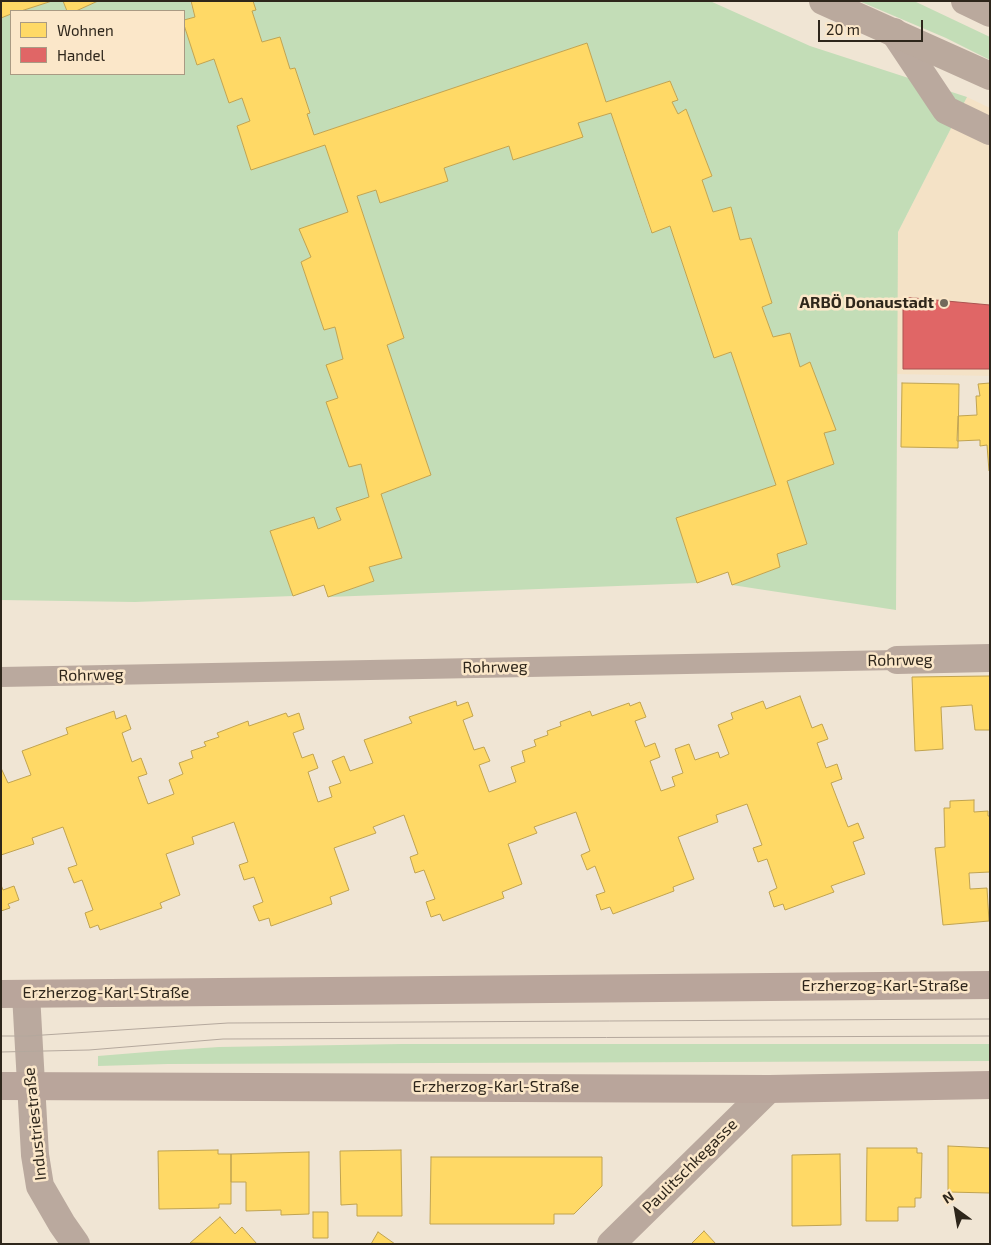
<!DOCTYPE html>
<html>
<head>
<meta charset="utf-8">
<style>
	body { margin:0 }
	#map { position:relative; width:991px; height:1245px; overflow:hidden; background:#f0e5d4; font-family:"Exo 2",sans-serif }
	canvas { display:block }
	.frame { position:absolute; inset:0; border:2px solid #2e261b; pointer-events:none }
	.legend { position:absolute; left:10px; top:10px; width:175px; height:65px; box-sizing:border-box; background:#fbe7c9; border:1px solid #a99a83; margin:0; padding:6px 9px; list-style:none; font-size:15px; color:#2e261b }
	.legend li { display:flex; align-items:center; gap:10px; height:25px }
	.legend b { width:25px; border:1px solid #a99a83 }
	.north { position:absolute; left:931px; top:1185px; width:50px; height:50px; -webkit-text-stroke:4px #fbe7c9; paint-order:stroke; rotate:328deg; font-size:14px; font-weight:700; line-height:20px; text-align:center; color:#2e261b }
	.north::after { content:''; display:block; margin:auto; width:18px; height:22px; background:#2e261b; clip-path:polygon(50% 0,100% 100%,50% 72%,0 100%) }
	.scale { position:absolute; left:818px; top:20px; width:105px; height:22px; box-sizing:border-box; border:2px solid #2e261b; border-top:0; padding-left:6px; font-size:15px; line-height:18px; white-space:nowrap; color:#2e261b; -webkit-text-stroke:4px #fbe7c9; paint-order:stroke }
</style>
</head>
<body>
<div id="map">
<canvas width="991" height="1245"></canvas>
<div class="frame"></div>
<ul class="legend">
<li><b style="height:14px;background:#ffd966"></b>Wohnen</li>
<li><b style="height:14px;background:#e06666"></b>Handel</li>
</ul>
<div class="north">N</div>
<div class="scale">20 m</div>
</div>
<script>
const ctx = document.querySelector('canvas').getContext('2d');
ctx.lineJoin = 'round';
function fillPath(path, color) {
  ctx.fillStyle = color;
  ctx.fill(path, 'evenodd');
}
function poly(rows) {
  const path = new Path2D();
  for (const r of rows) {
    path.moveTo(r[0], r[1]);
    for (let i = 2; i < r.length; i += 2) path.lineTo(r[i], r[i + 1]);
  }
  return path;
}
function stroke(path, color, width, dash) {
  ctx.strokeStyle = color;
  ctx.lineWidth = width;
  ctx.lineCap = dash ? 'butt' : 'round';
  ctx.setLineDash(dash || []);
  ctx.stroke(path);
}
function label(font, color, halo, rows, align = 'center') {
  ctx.font = font + ' "Exo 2",sans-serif';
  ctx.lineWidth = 5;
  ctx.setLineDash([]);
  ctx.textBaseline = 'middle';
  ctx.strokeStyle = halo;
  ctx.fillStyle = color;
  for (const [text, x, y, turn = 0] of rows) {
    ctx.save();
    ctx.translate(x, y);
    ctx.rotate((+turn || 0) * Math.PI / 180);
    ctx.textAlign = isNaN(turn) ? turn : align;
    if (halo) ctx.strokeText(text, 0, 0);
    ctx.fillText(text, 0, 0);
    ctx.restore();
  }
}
const built = poly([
	[967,97,990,108,990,376,896,374,898,232]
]);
const green = poly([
	[52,1,63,1,67,11,21,11],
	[98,1,190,1,195,17,184,20,184,11,76,11],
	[253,1,710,1,810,46,967,97,898,232,896,610,732,585,780,567,777,554,807,544,787,481,834,464,824,433,835,430,810,362,800,367,790,333,773,337,762,307,772,303,751,238,740,240,731,207,713,212,702,180,712,176,686,109,678,114,672,102,678,99,670,81,606,102,587,43,314,135,307,114,310,113,295,68,290,69,280,38,262,42,252,11],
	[859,1,914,1,990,37,990,60,946,38],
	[11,14,11,74,184,74,184,25,197,65,214,59,229,103,242,98,250,121,237,126,251,169,325,145,348,212,300,229,311,257,301,262,324,330,335,327,343,359,327,365,338,398,326,402,361,464,369,497,337,508,341,520,318,529,313,517,270,531,293,596,135,602,1,600,1,18],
	[611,113,651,232,670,226,714,358,731,352,776,485,676,518,697,583,328,597,374,581,369,567,402,558,381,494,431,475,387,345,404,338,357,196,376,190,380,203,421,190,447,181,444,168,509,146,513,160,578,123],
	[402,1044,990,1044,990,1061,168,1064,98,1066,98,1056,159,1051,219,1047]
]);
const homes = poly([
	[1,1,52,1,21,11,11,11,11,14,1,18,1,1],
	[63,1,98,1,76,11,67,11,63,1],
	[191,1,253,1,256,10,252,11,262,42,280,37,290,69,295,68,310,113,307,114,314,135,587,43,606,102,670,81,678,100,672,102,678,114,686,109,712,176,702,180,713,212,731,207,740,240,751,238,772,303,762,307,773,337,790,333,800,367,810,362,836,430,824,433,834,464,787,481,807,544,777,554,780,567,732,585,728,572,697,583,676,518,776,485,731,352,714,358,670,226,652,233,611,113,578,123,583,137,513,160,509,146,444,168,448,181,380,203,376,190,357,196,404,338,387,345,431,475,381,494,402,558,369,567,374,581,328,597,324,585,293,596,270,531,314,517,318,529,341,520,336,508,369,497,361,464,349,467,326,402,338,398,326,365,343,359,335,327,324,330,301,262,311,257,299,229,348,212,325,145,251,170,237,126,250,121,242,98,229,103,214,59,197,65,184,25,184,20,195,17,191,1],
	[902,383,959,384,958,448,901,447,902,383],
	[990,383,990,471,989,471,987,445,980,446,980,440,957,441,958,416,977,415,976,396,980,396,978,384,990,383],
	[990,676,990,730,975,730,972,705,941,707,943,749,915,751,912,677,990,676],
	[800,696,812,728,822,724,828,739,817,743,826,768,837,764,842,779,831,783,848,827,858,823,864,838,853,842,865,874,831,886,834,892,785,910,783,904,774,907,769,892,777,888,767,859,758,862,753,848,762,845,747,804,716,815,718,822,678,837,694,879,673,887,674,891,613,914,610,907,601,910,596,895,605,892,595,866,587,870,581,855,590,851,576,812,534,827,537,833,508,844,522,884,502,892,504,898,443,921,440,914,431,917,426,902,435,899,424,870,415,873,410,857,418,854,404,815,373,827,376,833,334,848,349,890,330,897,332,904,271,926,269,918,259,921,253,906,263,902,254,877,244,880,239,865,248,862,234,822,192,837,194,844,166,854,180,895,160,903,162,908,100,930,98,925,90,928,85,913,93,910,82,880,74,883,68,868,77,865,63,827,32,838,34,844,1,855,1,768,8,783,31,775,22,751,68,734,66,728,114,711,116,719,126,715,131,729,122,733,132,762,141,758,147,774,138,777,148,804,174,794,169,780,183,774,179,763,193,758,191,751,206,746,204,742,219,737,217,733,248,721,249,726,286,713,288,717,299,713,304,729,293,733,302,758,313,754,318,768,308,772,318,802,332,797,329,787,341,783,332,761,344,756,350,771,373,763,364,740,412,723,409,717,456,701,457,706,468,702,473,716,463,720,474,750,484,747,490,761,479,765,489,792,516,782,511,767,525,762,522,751,536,746,534,740,548,735,547,731,561,726,560,722,590,711,592,716,629,703,630,706,640,702,646,717,635,721,645,747,655,743,660,757,650,761,661,791,675,786,672,777,683,773,675,749,689,744,695,760,718,752,720,758,729,754,718,725,733,719,731,713,763,701,766,709,800,696],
	[974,800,974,812,988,811,988,816,990,816,990,872,969,873,970,889,987,888,989,921,943,925,935,848,945,847,944,808,950,808,950,801,974,800],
	[1,885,3,890,14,886,19,900,8,904,10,908,1,911,1,885],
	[948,1146,990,1148,990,1193,948,1192,948,1146],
	[867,1148,917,1148,917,1153,922,1153,921,1198,915,1198,915,1207,898,1207,898,1221,866,1221,867,1148],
	[218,1150,218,1154,231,1154,231,1204,219,1204,219,1208,159,1209,158,1151,218,1150],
	[401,1150,402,1216,357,1216,357,1204,341,1205,340,1151,401,1150],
	[309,1152,309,1214,281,1215,281,1210,246,1211,246,1182,231,1182,231,1154,309,1152],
	[840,1154,841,1225,792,1226,792,1155,840,1154],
	[431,1157,602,1157,602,1186,574,1214,554,1214,554,1224,430,1224,431,1157],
	[313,1212,328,1212,328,1238,313,1238,313,1212],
	[220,1217,235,1234,242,1227,257,1244,190,1243,220,1217],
	[704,1231,716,1244,691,1244,704,1231],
	[378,1232,395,1244,371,1244,378,1232]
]);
const shops = poly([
	[903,297,990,305,990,369,903,369,903,297]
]);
const service = poly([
	[1,677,897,660]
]);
const minor = poly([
	[894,32,946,110,990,131],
	[897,660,990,658],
	[611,1244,769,1089]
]);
const tertiary = poly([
	[26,994,35,1155,40,1186,62,1224,76,1244]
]);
const secondary = poly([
	[1,994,990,985],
	[1,1086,769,1089,990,1085]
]);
const primary = poly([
	[823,1,990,76],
	[965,1,990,13]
]);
const tram = poly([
	[1,1036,28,1036,228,1023,990,1019],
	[1,1052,89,1050,223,1039,990,1036]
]);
const markers = [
	[944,303,5,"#72695c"]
];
const poiNames = [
	["ARBÖ Donaustadt",934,303]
];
const streetNames = [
	["Rohrweg",900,660,-1],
	["Rohrweg",495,667,-1],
	["Rohrweg",91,675,-1],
	["Erzherzog-Karl-Straße",885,986],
	["Erzherzog-Karl-Straße",106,993],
	["Erzherzog-Karl-Straße",496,1087],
	["Industriestraße",35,1124,-96],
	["Paulitschkegasse",690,1166,-45]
];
fillPath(built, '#f4e2c6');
fillPath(green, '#c3ddb7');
fillPath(homes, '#ffd966');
stroke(homes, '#c0a350', 1);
fillPath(shops, '#e06666');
stroke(shops, '#ab5350', 1);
stroke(service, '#baa99e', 20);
stroke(minor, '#baa99e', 28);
stroke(tertiary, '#baa99e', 28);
stroke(secondary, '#b9a59b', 28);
stroke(primary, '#baa99d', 28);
stroke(tram, '#b4a89d', 1);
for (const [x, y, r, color] of markers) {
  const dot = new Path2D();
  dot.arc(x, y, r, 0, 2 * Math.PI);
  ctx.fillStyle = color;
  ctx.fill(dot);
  stroke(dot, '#fbe7c9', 2);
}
label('bold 16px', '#2e261b', '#fbe7c9', poiNames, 'right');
label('16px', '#2e261b', '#fbe7c9', streetNames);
</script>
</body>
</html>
